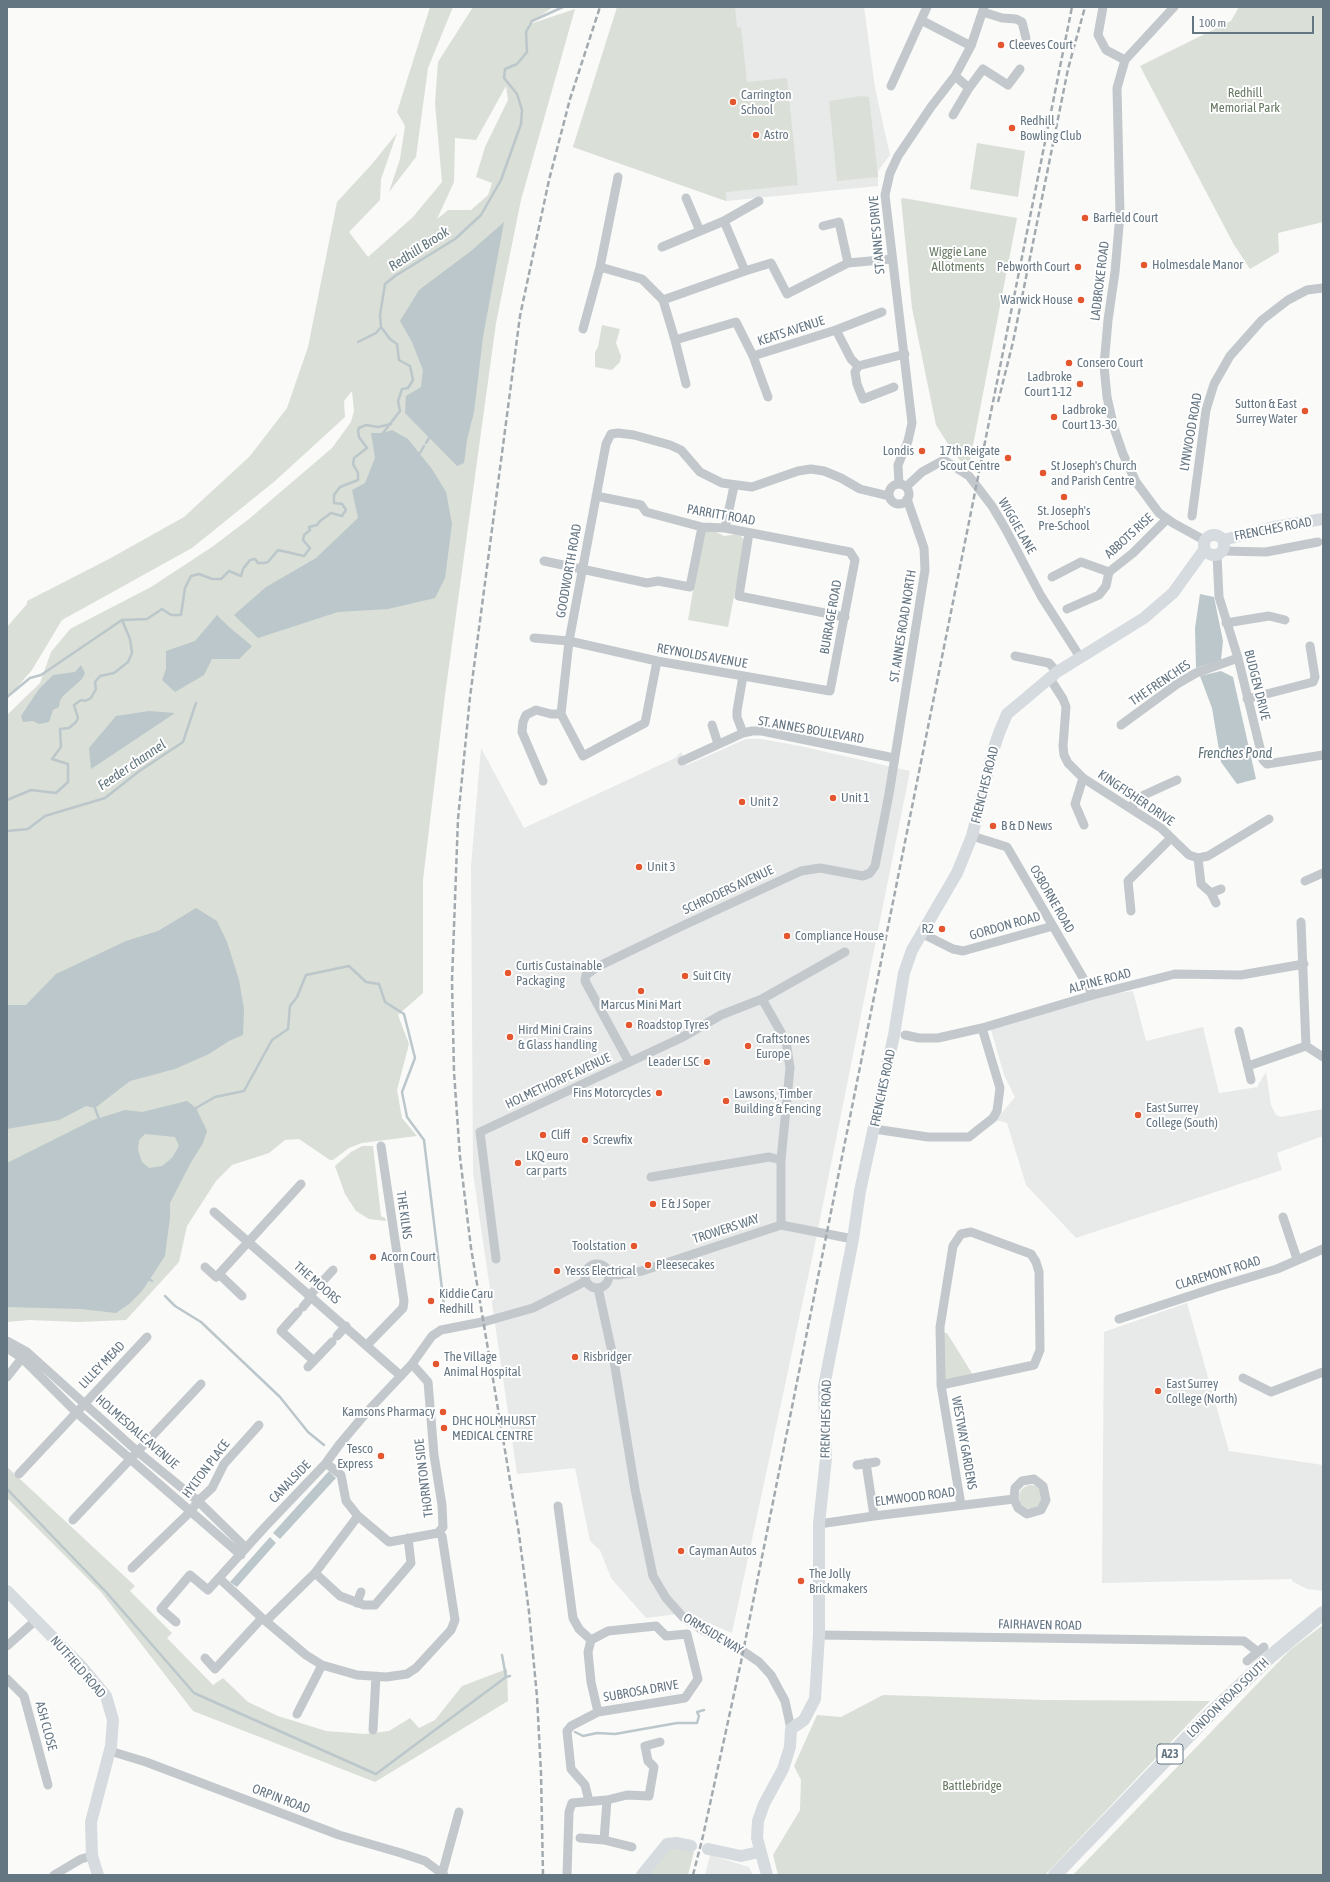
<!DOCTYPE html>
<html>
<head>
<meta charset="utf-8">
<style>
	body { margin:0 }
	#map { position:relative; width:1330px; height:1882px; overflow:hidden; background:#fafaf8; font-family:"Asap Condensed",sans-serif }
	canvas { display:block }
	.frame { position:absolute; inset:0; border:8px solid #657683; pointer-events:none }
	.scale { position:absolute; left:1192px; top:16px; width:122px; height:18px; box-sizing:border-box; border:2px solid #657683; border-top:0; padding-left:5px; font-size:12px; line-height:14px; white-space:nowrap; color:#657683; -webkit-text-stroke:3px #fff; paint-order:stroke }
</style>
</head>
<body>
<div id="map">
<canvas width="1330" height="1882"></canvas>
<div class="frame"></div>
<div class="scale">100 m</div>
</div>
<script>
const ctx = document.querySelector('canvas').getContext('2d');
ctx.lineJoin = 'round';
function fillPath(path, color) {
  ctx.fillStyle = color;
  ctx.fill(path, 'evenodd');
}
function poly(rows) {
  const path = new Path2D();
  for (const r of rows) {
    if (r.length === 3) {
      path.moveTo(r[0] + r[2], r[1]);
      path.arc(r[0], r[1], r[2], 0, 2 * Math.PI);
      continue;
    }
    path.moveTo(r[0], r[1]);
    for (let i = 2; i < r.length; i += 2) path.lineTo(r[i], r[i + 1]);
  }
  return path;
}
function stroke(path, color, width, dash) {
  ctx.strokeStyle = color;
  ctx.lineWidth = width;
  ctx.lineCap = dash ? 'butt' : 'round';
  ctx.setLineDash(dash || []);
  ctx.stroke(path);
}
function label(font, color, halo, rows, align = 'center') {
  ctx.font = font + ' "Asap Condensed",sans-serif';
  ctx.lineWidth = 4;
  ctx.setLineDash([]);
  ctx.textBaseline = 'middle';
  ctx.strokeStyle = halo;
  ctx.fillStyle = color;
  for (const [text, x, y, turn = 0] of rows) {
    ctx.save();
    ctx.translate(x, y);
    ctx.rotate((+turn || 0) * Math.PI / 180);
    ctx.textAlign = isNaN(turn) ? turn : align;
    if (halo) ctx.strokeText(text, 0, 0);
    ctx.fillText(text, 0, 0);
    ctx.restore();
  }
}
const built = poly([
	[618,7,864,7,875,88,890,155,878,171,878,186,726,201,573,147],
	[746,739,761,739,800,746,910,771,814,1249,732,1633,685,1613,646,1618,611,1578,600,1550,590,1541,575,1468,517,1474,473,1173,471,866,481,748,524,828,675,758,681,752,687,765],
	[1133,991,1146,1041,1203,1027,1219,1093,1258,1087,1258,1085,1266,1072,1271,1105,1276,1115,1281,1117,1323,1109,1323,1136,1277,1153,1282,1170,1076,1238,1026,1185,1007,1123,996,1120,1015,1097,1004,1075,991,1030,998,1026,1106,995],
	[1187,1303,1229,1451,1323,1465,1323,1591,1307,1589,1292,1581,1292,1579,1102,1583,1104,1332],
	[710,1855,749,1867,753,1875,705,1875]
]);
const green = poly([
	[430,7,453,7,428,68,416,157,389,192,400,159,405,126,397,112],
	[473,7,553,7,527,25,575,9,521,200,496,323,445,695,423,880,423,993,398,1015,409,1044,397,1090,402,1118,417,1136,362,1143,349,1148,333,1160,330,1160,299,1139,285,1140,269,1153,232,1165,216,1181,187,1226,179,1262,126,1320,79,1322,29,1320,7,1322,7,715,40,683,51,652,70,629,151,587,212,547,249,519,332,448,351,422,354,411,352,391,344,401,345,417,275,481,192,548,62,620,32,670,7,699,7,627,27,604,27,601,109,559,184,517,250,456,287,408,308,347,337,202,372,164,397,133,381,179,380,200,349,232,368,257,413,217,442,182,435,103,438,62],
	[506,86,508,100,485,147,476,177,492,183,488,195,471,210,448,210,437,219,454,182,455,138,476,140],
	[617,7,735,7,737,27,741,28,747,82,787,78,798,185,726,192,726,201,573,147],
	[1239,7,1323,7,1323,222,1278,233,1279,252,1250,269,1233,243,1140,66,1231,21],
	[861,96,869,97,878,177,837,181,829,101],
	[977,143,1025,151,1018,197,970,189],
	[903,198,1017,218,969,466,963,464,953,452,936,425,912,308,901,199],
	[602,325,620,329,616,343,621,356,620,362,612,370,595,367,595,352,598,347],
	[707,530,714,531,724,536,739,534,745,541,728,627,688,620,703,533],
	[362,1146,373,1146,381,1216,385,1218,386,1221,369,1219,356,1211,345,1194,335,1166,351,1152],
	[943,1333,947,1333,973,1375,945,1380],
	[7,1467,135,1586,130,1591,172,1633,167,1638,213,1685,223,1678,248,1702,278,1716,326,1731,365,1734,389,1731,410,1718,419,1728,435,1720,462,1686,507,1669,508,1701,375,1782,193,1711,101,1592,7,1498],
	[1031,1497,12],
	[1323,1625,1323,1875,1073,1875,1290,1650],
	[883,1695,1046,1700,1210,1701,1045,1875,778,1875,773,1855,800,1810,801,1780,794,1766,817,1715,841,1717],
	[671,1847,694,1852,688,1875,646,1875]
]);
const water = poly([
	[504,222,483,337,474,412,467,440,464,463,457,466,405,413,406,396,421,387,423,370,412,342,400,321,419,290,471,251],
	[392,430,408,439,432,469,446,492,452,524,445,578,435,598,388,609,338,612,258,638,234,615,266,587,316,558,358,518,352,490,365,483,375,458,371,433,383,433],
	[1200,594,1214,597,1223,641,1221,660,1196,668,1195,628],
	[217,615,229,627,252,646,239,659,212,659,204,675,175,692,162,680,166,669,166,651,195,641],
	[81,665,85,673,82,679,63,696,60,701,59,707,53,710,49,722,39,724,33,721,23,722,21,716,39,689,53,675,75,672],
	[1221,671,1233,677,1256,779,1237,784,1221,762,1212,708,1200,676],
	[149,711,175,713,91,769,89,748,116,716],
	[196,908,217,921,227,942,239,980,244,1009,243,1035,229,1041,209,1054,175,1069,130,1081,95,1108,86,1106,59,1120,7,1129,7,1005,26,1005,56,974,126,941,158,931],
	[187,1101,196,1108,207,1131,203,1143,190,1164,170,1203,170,1217,165,1256,142,1291,129,1304,116,1313,81,1309,7,1307,7,1163,93,1120,125,1110,142,1112],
	[145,1134,175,1137,179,1146,172,1158,162,1166,149,1168,142,1162,138,1150,139,1140],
	[329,1471,336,1478,280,1539,273,1533],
	[270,1537,276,1543,237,1587,230,1582]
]);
const stream = poly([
	[358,342,376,333,381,327],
	[383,433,400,411,398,401,402,389,408,388,413,380,410,366,399,360,397,344,390,339,381,327,380,315,385,284,395,276,455,239,481,215,501,180,521,124,522,110,517,94,504,78,505,69,517,64,527,52,526,32,532,21,563,7],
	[426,443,429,438],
	[420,453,424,446],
	[7,697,30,678,41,675,122,620,147,619,162,609,171,615,181,615,185,588,191,576,199,574,212,579,221,579,229,571,241,576,243,569,250,560,255,559,258,563,264,563,268,562,278,550,304,556,310,548,303,540,304,535,310,530,309,527,317,525,320,521,331,513,342,516,346,510,342,504,334,503,334,495,340,487,358,480,358,473,353,464,354,458,367,448,359,437,358,431,359,428,366,425,378,427,391,424],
	[7,800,31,790,56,793,68,782,68,764,52,759,61,747,60,729,69,728,76,722,78,718,74,705,81,700,85,701,91,698,96,689,95,682,100,676,114,673,128,662,132,653,130,639,122,620],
	[7,831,28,829,45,816,105,798,138,772,183,742,196,703],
	[95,1108,99,1119],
	[196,1108,215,1097,244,1091,272,1040,288,1029,290,1006,297,997,306,975,349,966,366,982,379,984,385,1002,404,1014,415,1058,402,1092,407,1117,424,1140,445,1314],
	[149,1279,152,1281],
	[165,1296,175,1306,201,1322,280,1397,308,1432,324,1445],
	[7,1489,107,1593,194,1693,376,1774,506,1677],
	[502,1655,506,1677,510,1676],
	[575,1732,583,1736,597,1733,615,1734,677,1723,697,1723,699,1716,697,1712,704,1710]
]);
const street = poly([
	[927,7,921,20,971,46],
	[1103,7,1098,35,1106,50,1125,60],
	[1174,7,1125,60,1117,88,1120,214,1115,272,1108,320,1104,366,1107,397,1114,428,1123,454,1136,482,1159,513,1173,523,1204,540],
	[983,12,1002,18,1016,19,1022,22,1026,38],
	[955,76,969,88,983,69,1008,85,1020,69],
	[891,86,921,20],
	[953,115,969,88],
	[686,198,700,231],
	[724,221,745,271],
	[823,226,839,222,848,263],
	[662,247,724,221,759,201],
	[600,267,642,279,663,300,745,271,771,263,787,294,848,263,892,259],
	[663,300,675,340,736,322,753,356,836,330,851,359,858,366,905,354],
	[583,329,600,267,618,177],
	[836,330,882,312],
	[675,340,686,384],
	[753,356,768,397],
	[858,366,855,372,857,384,863,399,894,387],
	[899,484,898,465,908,441,912,423,885,195,890,173,898,156,931,107,955,76,971,46,984,7],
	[899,494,10],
	[906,487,922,472,944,460,969,476,992,506,1005,528,1041,596,1080,657],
	[1192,516,1206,410,1214,384,1230,356,1262,320,1288,300,1307,290,1323,288],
	[725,528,734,486],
	[749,533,739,596,845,617],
	[1223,551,1266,552,1318,542],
	[1217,555,1219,597,1238,658,1263,760,1267,764,1323,755],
	[544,561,647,583,658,581,690,587,702,527],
	[1052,577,1081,562,1109,572],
	[1067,609,1099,595,1106,586,1109,572,1133,553,1167,519],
	[1226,623,1269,616,1285,620],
	[534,638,569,641,657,661,830,691,855,560,850,552,725,528,702,527,646,512,641,505,596,496],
	[1015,656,1049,663,1057,672],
	[1049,677,1063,699,1066,707,1063,746,1064,755,1068,763,1083,778,1161,828,1189,855,1198,858,1208,856,1269,819],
	[1247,699,1313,682,1315,677,1310,646],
	[561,714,583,756,609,742,645,723,657,661],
	[712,725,718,744],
	[1121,725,1177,684,1196,673,1238,658],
	[743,733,737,717,737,711,743,676],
	[682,761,743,733,752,731,762,731,894,758],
	[1083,778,1075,804,1084,825],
	[543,781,522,732,523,722,526,715,536,710,551,714,561,714,569,641,606,444,611,434,618,433,634,435,670,445,681,450,700,472,722,483,752,487,798,471,811,469,824,471,841,478,860,489,889,496],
	[1130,807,1144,795,1177,780],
	[972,836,1007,847,1093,995],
	[1198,858,1201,884,1211,893,1216,903],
	[1305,881,1323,873],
	[1211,893,1221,889],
	[1131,911,1128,881,1171,838],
	[1301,922,1306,1046],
	[921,933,953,949,963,951,1053,926],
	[762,999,786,1041,790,1068,781,1160,781,1225],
	[1239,1031,1251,1080],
	[905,1035,919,1038,938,1038,982,1028,1093,995,1175,974,1241,975,1304,964],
	[629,1062,585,981,586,975,597,967,682,926,801,871,820,868,863,876,870,873,875,866,889,794,925,570,924,548,907,499],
	[1248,1066,1306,1046,1323,1057],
	[874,1129,928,1137,969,1137,993,1118,997,1111,1000,1088,982,1028],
	[651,1177,769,1157,781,1160],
	[214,1212,401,1376],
	[1283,1217,1297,1259],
	[496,1259,480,1132,681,1038,721,1015,762,999,845,952],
	[597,1276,12],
	[205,1267,216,1277,219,1274],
	[609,1274,618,1275,642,1271,781,1225,853,1239],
	[598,1288,614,1361,635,1489,653,1576,666,1598,683,1617,704,1631,731,1643,759,1662,771,1675,785,1701,791,1729],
	[310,1295,333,1270],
	[242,1296,219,1274,301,1184],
	[303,1307,312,1296],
	[298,1312,281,1331,314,1361],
	[1119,1319,1217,1287,1277,1269,1323,1249],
	[337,1336,346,1326],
	[7,1341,27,1352,138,1452,198,1501,246,1548],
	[367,1345,403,1308,404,1301,381,1146],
	[7,1348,22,1358,76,1412,241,1555],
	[308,1367,332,1342],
	[7,1377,26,1353],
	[1243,1378,1271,1392,1323,1372],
	[941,1385,1034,1365,1040,1350,1039,1272,1036,1262,1031,1254,971,1232,961,1234,953,1246,940,1327,941,1378,941,1385,961,1505],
	[326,1463,341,1475,346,1501,358,1516,389,1542,438,1533,443,1527,442,1505,434,1455,428,1382,412,1364],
	[866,1463,874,1516],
	[857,1465,876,1462],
	[19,1474,147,1337],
	[558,1506,573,1618,579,1629,591,1640],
	[73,1520,201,1384],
	[819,1524,874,1516,1014,1499,1018,1508,1027,1514,1041,1510,1046,1500,1043,1486,1034,1479,1022,1481,1015,1488,1014,1499],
	[132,1568,191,1511,198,1501,212,1488,224,1464,259,1425],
	[315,1573,340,1596,364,1605,375,1605,411,1563,408,1538],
	[357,1603,361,1592],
	[262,1618,306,1655,322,1665,357,1675,386,1677,407,1674,416,1668,451,1630,455,1620,442,1536,438,1533],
	[266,1621,315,1573,358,1516],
	[176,1622,161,1609,190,1575,208,1590,264,1528,326,1463,339,1445,366,1413,412,1364,432,1336,441,1330,487,1321,533,1308,586,1281],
	[819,1635,1244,1641,1258,1652],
	[7,1646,36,1620],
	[205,1658,215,1669,262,1618,219,1578],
	[1247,1661,1264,1647],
	[7,1679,24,1696,48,1785],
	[297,1714,322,1665],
	[373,1730,376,1676],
	[110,1751,146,1762,339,1835,401,1853,425,1861,444,1875],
	[589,1801,585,1785,571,1769,567,1731,571,1726,598,1712,685,1698,698,1679,687,1634,666,1636,656,1626,608,1631,591,1640,588,1652,591,1682,598,1712],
	[580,1838,604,1840,632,1847],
	[604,1840,607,1800],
	[442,1874,459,1812],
	[54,1875,81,1859,92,1856],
	[567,1875,569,1812,572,1803,607,1800,627,1795,649,1796,654,1767,648,1761,645,1746,660,1742]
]);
const secondary = poly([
	[1214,545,10],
	[1223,540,1274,527,1323,519],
	[7,1591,82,1667,106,1696,113,1720,111,1746,91,1822,92,1856,98,1875],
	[708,1849,741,1856,759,1852],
	[642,1875,667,1844,676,1843,691,1846],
	[767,1875,757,1838,758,1821,764,1804,783,1769,790,1747,791,1729,804,1720,815,1699,819,1635,819,1524,826,1458,824,1386,853,1239,860,1191,894,1035,904,973,912,950,957,873,972,836,993,751,999,733,1007,714,1057,672,1144,618,1173,593,1204,550]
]);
const primary = poly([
	[1055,1875,1208,1716,1271,1656,1323,1613]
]);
const rail = poly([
	[998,402,1013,342,1068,69,1085,7],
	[543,1875,541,1773,537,1697,529,1612,519,1534,471,1248,460,1157,454,1072,452,981,458,819,470,697,520,316,549,180,570,99,600,7],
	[693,1875,703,1836,741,1662,1072,7]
]);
const markers = [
	[1001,45,4,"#e4572e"],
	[733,102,4,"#e4572e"],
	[1012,128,4,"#e4572e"],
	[756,135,4,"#e4572e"],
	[1085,218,4,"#e4572e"],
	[1144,265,4,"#e4572e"],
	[1078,267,4,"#e4572e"],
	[1081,300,4,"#e4572e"],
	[1069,363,4,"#e4572e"],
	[1080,384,4,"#e4572e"],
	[1305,411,4,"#e4572e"],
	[1054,417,4,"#e4572e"],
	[922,451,4,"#e4572e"],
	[1008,458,4,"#e4572e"],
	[1043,473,4,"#e4572e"],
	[1064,497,4,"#e4572e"],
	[833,798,4,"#e4572e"],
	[742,802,4,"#e4572e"],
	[993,826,4,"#e4572e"],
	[639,867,4,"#e4572e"],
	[942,929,4,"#e4572e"],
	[787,936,4,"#e4572e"],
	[508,973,4,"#e4572e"],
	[685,976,4,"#e4572e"],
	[641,991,4,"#e4572e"],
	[629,1025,4,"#e4572e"],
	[510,1037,4,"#e4572e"],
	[748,1046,4,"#e4572e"],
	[707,1062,4,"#e4572e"],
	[659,1093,4,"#e4572e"],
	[726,1101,4,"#e4572e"],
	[1138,1115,4,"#e4572e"],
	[543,1135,4,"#e4572e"],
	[585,1140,4,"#e4572e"],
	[518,1163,4,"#e4572e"],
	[653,1204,4,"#e4572e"],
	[634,1246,4,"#e4572e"],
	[373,1257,4,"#e4572e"],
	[648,1265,4,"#e4572e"],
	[557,1271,4,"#e4572e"],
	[431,1301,4,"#e4572e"],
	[575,1357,4,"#e4572e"],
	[436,1364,4,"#e4572e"],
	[1158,1391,4,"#e4572e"],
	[443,1412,4,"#e4572e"],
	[444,1428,4,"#e4572e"],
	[381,1456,4,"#e4572e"],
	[681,1551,4,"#e4572e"],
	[801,1581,4,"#e4572e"]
];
const shields = [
	[1170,1754,26]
];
const shieldNames = [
	["A23",1170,1754]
];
const poiNames = [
	["Cleeves Court",1009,45],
	["Carrington",741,95],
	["School",741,110],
	["Redhill",1020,121],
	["Bowling Club",1020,136],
	["Astro",764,135],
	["Barfield Court",1093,218],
	["Holmesdale Manor",1152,265],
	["Pebworth Court",1070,267,"right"],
	["Warwick House",1073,300,"right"],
	["Consero Court",1077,363],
	["Ladbroke",1072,377,"right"],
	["Court 1-12",1072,392,"right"],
	["Sutton & East",1297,404,"right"],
	["Surrey Water",1297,419,"right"],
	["Ladbroke",1062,410],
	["Court 13-30",1062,425],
	["Londis",914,451,"right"],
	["17th Reigate",1000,451,"right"],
	["Scout Centre",1000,466,"right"],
	["St Joseph's Church",1051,466],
	["and Parish Centre",1051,481],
	["St. Joseph's",1064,511,"center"],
	["Pre-School",1064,526,"center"],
	["Unit 1",841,798],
	["Unit 2",750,802],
	["B & D News",1001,826],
	["Unit 3",647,867],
	["R2",934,929,"right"],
	["Compliance House",795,936],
	["Curtis Custainable",516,966],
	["Packaging",516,981],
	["Suit City",693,976],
	["Marcus Mini Mart",641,1005,"center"],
	["Roadstop Tyres",637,1025],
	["Hird Mini Crains",518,1030],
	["& Glass handling",518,1045],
	["Craftstones",756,1039],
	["Europe",756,1054],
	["Leader LSC",699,1062,"right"],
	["Fins Motorcycles",651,1093,"right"],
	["Lawsons, Timber",734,1094],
	["Building & Fencing",734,1109],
	["East Surrey",1146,1108],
	["College (South)",1146,1123],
	["Cliff",551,1135],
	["Screwfix",593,1140],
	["LKQ euro",526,1156],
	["car parts",526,1171],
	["E & J Soper",661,1204],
	["Toolstation",626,1246,"right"],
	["Acorn Court",381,1257],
	["Pleesecakes",656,1265],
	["Yesss Electrical",565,1271],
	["Kiddie Caru",439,1294],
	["Redhill",439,1309],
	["The Village",444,1357],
	["Animal Hospital",444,1372],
	["Risbridger",583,1357],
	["East Surrey",1166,1384],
	["College (North)",1166,1399],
	["Kamsons Pharmacy",435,1412,"right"],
	["DHC HOLMHURST",452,1421],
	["MEDICAL CENTRE",452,1436],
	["Tesco",373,1449,"right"],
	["Express",373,1464,"right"],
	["Cayman Autos",689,1551],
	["The Jolly",809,1574],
	["Brickmakers",809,1589]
];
const parkNames = [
	["Redhill",1245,93],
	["Memorial Park",1245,108],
	["Wiggie Lane",958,252],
	["Allotments",958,267],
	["Battlebridge",972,1786]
];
const streetNames = [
	["ST ANNE'S DRIVE",877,235,-95],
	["LADBROKE ROAD",1100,281,-83],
	["KEATS AVENUE",791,331,-18],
	["LYNWOOD ROAD",1191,432,-80],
	["PARRITT ROAD",721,515,10],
	["WIGGIE LANE",1017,526,60],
	["FRENCHES ROAD",1273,529,-11],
	["ABBOTS RISE",1129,536,-42],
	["GOODWORTH ROAD",569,571,-80],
	["BURRAGE ROAD",831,617,-80],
	["ST. ANNES ROAD NORTH",903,626,-81],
	["REYNOLDS AVENUE",702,656,10],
	["THE FRENCHES",1160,683,-34],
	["BUDGEN DRIVE",1257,685,76],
	["ST. ANNES BOULEVARD",811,730,10],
	["FRENCHES ROAD",985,785,-76],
	["KINGFISHER DRIVE",1136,798,34],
	["SCHRODERS AVENUE",728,890,-25],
	["OSBORNE ROAD",1052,899,60],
	["GORDON ROAD",1005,926,-16],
	["ALPINE ROAD",1100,981,-15],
	["HOLMETHORPE AVENUE",558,1081,-25],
	["FRENCHES ROAD",883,1088,-78],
	["THE KILNS",404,1215,82],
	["TROWERS WAY",726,1229,-18],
	["CLAREMONT ROAD",1218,1273,-17],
	["THE MOORS",317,1283,41],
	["LILLEY MEAD",102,1365,-46],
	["FRENCHES ROAD",826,1419,-89],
	["HOLMESDALE AVENUE",137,1432,41],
	["WESTWAY GARDENS",964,1443,80],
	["HYLTON PLACE",206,1469,-53],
	["THORNTON SIDE",424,1478,-97],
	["CANALSIDE",290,1482,-46],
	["ELMWOOD ROAD",915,1497,-7],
	["FAIRHAVEN ROAD",1040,1625,1],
	["ORMSIDE WAY",713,1634,31],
	["NUTFIELD ROAD",78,1667,49],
	["SUBROSA DRIVE",641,1691,-10],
	["LONDON ROAD SOUTH",1228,1698,-44],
	["ASH CLOSE",46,1726,75],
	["ORPIN ROAD",281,1799,21]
];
const waterNames = [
	["Redhill Brook",419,249,-33],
	["Frenches Pond",1235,754],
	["Feeder channel",132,765,-34]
];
fillPath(built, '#e8e9e9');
fillPath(green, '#dadfd7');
fillPath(water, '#bbc7cb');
stroke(stream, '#bbc7cb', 2.5);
stroke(street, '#c3c8cc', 9);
stroke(secondary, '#d6dbdf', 12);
stroke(primary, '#d6dbdf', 14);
stroke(rail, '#a2aab0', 2.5, [6, 3]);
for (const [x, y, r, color] of markers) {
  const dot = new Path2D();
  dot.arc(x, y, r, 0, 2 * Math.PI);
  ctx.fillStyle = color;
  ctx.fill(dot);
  stroke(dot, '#fff', 1.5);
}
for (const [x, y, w] of shields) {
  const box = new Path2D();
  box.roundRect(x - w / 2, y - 10, w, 20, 3);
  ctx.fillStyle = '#fff';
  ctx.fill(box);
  stroke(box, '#657683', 1);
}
label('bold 12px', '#657683', null, shieldNames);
label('13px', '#657683', '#fff', poiNames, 'left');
label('13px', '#687a64', '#fff', parkNames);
label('13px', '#657683', '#fff', streetNames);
label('italic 14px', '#60757c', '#fff', waterNames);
</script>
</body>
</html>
